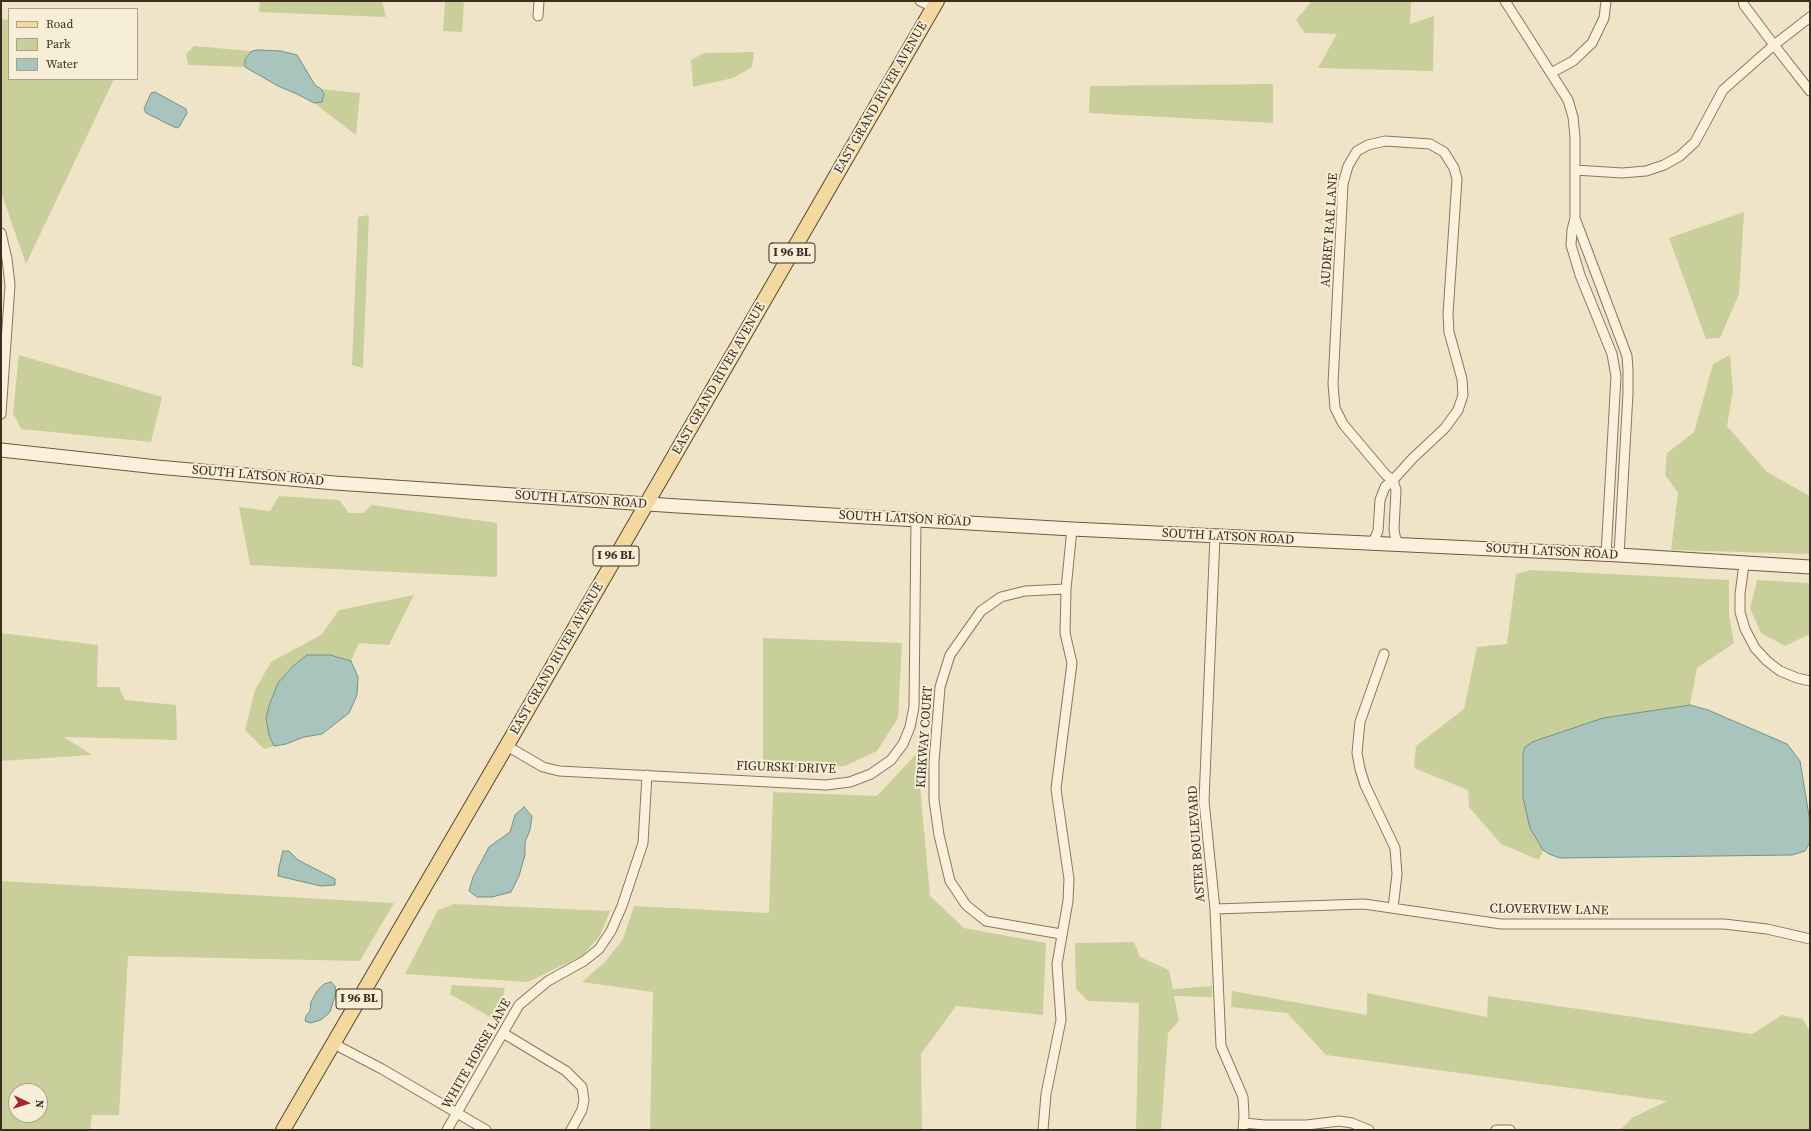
<!DOCTYPE html>
<html>
<head>
<meta charset="utf-8">
<style>
	body { margin:0 }
	#map { position:relative; width:1811px; height:1131px; overflow:hidden; background:#f0e4c8; font-family:"Source Serif 4",serif }
	canvas { display:block }
	.frame { position:absolute; inset:0; border:2px solid #3d2e20; pointer-events:none }
	.legend { position:absolute; left:8px; top:8px; width:130px; height:72px; box-sizing:border-box; background:#f7eed8; border:1px solid #ada18e; margin:0; padding:5px 7px; list-style:none; font-size:12px; color:#3d2e20 }
	.legend li { display:flex; align-items:center; gap:8px; height:20px }
	.legend b { width:20px; border:1px solid #ada18e }
	.north { position:absolute; left:8px; top:1083px; width:40px; height:40px; box-sizing:border-box; background:#f7eed8; border:1px solid #ada18e; border-radius:50%; rotate:94deg; font-size:11px; font-weight:700; line-height:16px; text-align:center; color:#3d2e20 }
	.north::after { content:''; display:block; margin:auto; width:14px; height:18px; background:#9e2a2b; clip-path:polygon(50% 0,100% 100%,50% 72%,0 100%) }
</style>
</head>
<body>
<div id="map">
<canvas width="1811" height="1131"></canvas>
<div class="frame"></div>
<ul class="legend">
<li><b style="height:5px;background:#f3d9a0"></b>Road</li>
<li><b style="height:11px;background:#c9cf9b"></b>Park</li>
<li><b style="height:11px;background:#a9c4bc"></b>Water</li>
</ul>
<div class="north">N</div>
</div>
<script>
const ctx = document.querySelector('canvas').getContext('2d');
ctx.lineJoin = 'round';
function fillPath(path, color) {
  ctx.fillStyle = color;
  ctx.fill(path, 'evenodd');
}
function poly(rows) {
  const path = new Path2D();
  for (const r of rows) {
    path.moveTo(r[0], r[1]);
    for (let i = 2; i < r.length; i += 2) path.lineTo(r[i], r[i + 1]);
  }
  return path;
}
function stroke(path, color, width, dash) {
  ctx.strokeStyle = color;
  ctx.lineWidth = width;
  ctx.lineCap = dash ? 'butt' : 'round';
  ctx.setLineDash(dash || []);
  ctx.stroke(path);
}
function label(font, color, halo, rows, align = 'center') {
  ctx.font = font + ' "Source Serif 4",serif';
  ctx.lineWidth = 4;
  ctx.setLineDash([]);
  ctx.textBaseline = 'middle';
  ctx.strokeStyle = halo;
  ctx.fillStyle = color;
  for (const [text, x, y, turn = 0] of rows) {
    ctx.save();
    ctx.translate(x, y);
    ctx.rotate((+turn || 0) * Math.PI / 180);
    ctx.textAlign = isNaN(turn) ? turn : align;
    if (halo) ctx.strokeText(text, 0, 0);
    ctx.fillText(text, 0, 0);
    ctx.restore();
  }
}
const green = poly([
	[260,1,382,1,386,17,259,12],
	[445,1,464,1,462,32,443,31],
	[1312,1,1411,1,1410,24,1434,16,1433,71,1318,68,1337,34,1305,33,1296,20],
	[1,19,9,20,9,79,114,79,26,264,1,192],
	[194,46,252,51,245,59,245,67,188,65,186,54],
	[754,52,752,67,733,78,693,87,691,60,704,53],
	[1273,84,1273,123,1089,113,1090,86],
	[321,89,360,93,356,135,314,103,322,102,324,94],
	[1744,212,1739,294,1720,338,1706,339,1669,238],
	[369,215,363,368,352,365,358,217],
	[19,355,162,397,151,442,21,429,13,413],
	[1730,355,1733,390,1727,426,1767,472,1810,496,1810,554,1671,550,1678,493,1665,475,1667,453,1694,432,1713,364],
	[279,496,339,500,349,513,363,513,372,505,497,523,497,577,250,565,239,507,270,511],
	[1531,570,1729,580,1729,615,1734,643,1697,668,1690,705,1603,718,1532,742,1525,747,1530,828,1543,850,1539,860,1501,844,1469,807,1468,790,1414,768,1416,746,1464,709,1477,647,1507,644,1516,574],
	[1757,580,1810,583,1810,634,1785,646,1761,633,1750,608],
	[414,595,389,645,359,643,351,661,330,655,307,655,293,666,278,683,269,735,274,746,264,749,245,730,255,690,271,662,321,635,339,610],
	[1,633,98,645,97,687,119,687,125,700,176,705,177,740,64,737,92,755,1,761],
	[763,638,902,643,898,718,877,751,845,766,763,768],
	[917,753,930,896,964,928,1046,943,1043,1015,956,1006,921,1054,922,1130,650,1130,653,992,582,982,605,962,623,939,634,906,769,913,773,792,877,796],
	[1,881,394,903,360,961,128,956,119,1115,92,1115,90,1130,1,1130],
	[16,1091,40,1091,40,1115,16,1115],
	[454,904,610,911,600,936,582,956,528,982,405,974,438,910],
	[1134,942,1140,957,1169,970,1173,989,1212,986,1212,997,1174,996,1179,1021,1168,1033,1161,1130,1136,1130,1139,1003,1088,1001,1076,989,1075,943],
	[452,985,505,988,497,1021,450,994],
	[1232,991,1367,1015,1367,993,1487,1017,1488,996,1752,1034,1782,1015,1803,1019,1810,1032,1810,1130,1620,1130,1632,1118,1667,1101,1326,1055,1287,1013,1231,1007]
]);
const water = poly([
	[258,50,281,51,297,55,315,85,321,89,324,94,322,102,314,103,297,94,278,86,245,67,245,59,252,51,258,50],
	[155,92,186,109,187,113,179,127,176,128,146,113,144,109,151,93,155,92],
	[307,655,330,655,351,661,358,677,357,695,349,713,322,734,304,737,286,744,274,746,269,735,266,718,270,703,278,683,293,666,307,655],
	[1690,705,1708,710,1787,744,1800,761,1810,822,1810,842,1805,851,1792,855,1560,858,1549,854,1543,850,1530,828,1523,798,1523,753,1525,747,1532,742,1603,718,1690,705],
	[524,807,532,816,530,830,525,842,525,855,519,876,511,892,492,897,477,897,469,891,473,877,489,847,510,832,515,815,524,807],
	[283,851,289,851,298,860,335,879,335,885,321,886,278,876,279,867,283,851],
	[331,982,335,986,336,993,330,1012,321,1020,310,1023,305,1021,306,1016,310,1011,311,1002,317,991,324,984,331,982]
]);
const street = poly([
	[920,1,933,7],
	[1505,1,1568,100,1573,117,1575,137,1575,218,1572,230,1571,245,1580,275,1612,354,1616,376,1606,555],
	[1743,1,1744,5,1774,45,1810,91],
	[538,16,539,1],
	[1551,73,1573,61,1592,43,1604,18,1606,1],
	[1575,170,1622,173,1646,171,1664,165,1680,156,1695,142,1723,90,1774,45,1810,17],
	[1575,218,1627,356,1628,370,1628,393,1619,555],
	[1,233,7,259,10,285,1,414],
	[1215,536,1204,801,1215,909,1221,1046,1243,1097,1244,1115,1243,1130],
	[1371,543,1375,538,1378,531,1380,500,1385,487,1393,480,1413,458,1445,428,1458,410,1463,395,1462,379,1449,332,1448,314,1457,179,1454,168,1444,152,1430,144,1385,141,1368,145,1357,151,1348,166,1343,184,1333,384,1335,408,1343,424,1386,475,1393,480,1396,490,1394,529,1395,536,1399,545],
	[1744,564,1740,594,1740,612,1745,629,1755,648,1767,661,1780,671,1797,678,1810,681],
	[1384,654,1360,722,1357,753,1360,769,1365,785,1395,848,1397,874,1393,908],
	[507,746,543,767,559,771,826,785,850,782,871,774,891,760,903,744,910,727,914,707,916,520],
	[1215,909,1364,904,1501,924,1724,924,1767,929,1810,939],
	[1061,934,986,921,966,905,950,881,939,835,934,800,934,762,940,687,950,655,981,611,1001,597,1025,591,1066,589],
	[503,1033,566,1071,582,1087,584,1100,582,1110,571,1130],
	[334,1044,382,1069,486,1130],
	[1244,1123,1265,1125,1307,1125,1339,1121,1352,1123,1369,1130],
	[447,1130,519,1005,548,981,584,961,599,949,611,931,622,906,643,843,647,775],
	[1043,1130,1046,1094,1061,1020,1057,964,1068,901,1069,879,1056,789,1072,663,1065,633,1066,589,1072,529],
	[1496,1130,1510,1130]
]);
const secondary = poly([
	[1,450,157,467,335,483,678,506,1072,529,1619,555,1810,567]
]);
const primary = poly([
	[283,1130,517,728,937,1]
]);
const shields = [
	[792,253,46],
	[616,556,46],
	[359,999,46]
];
const shieldNames = [
	["I 96 BL",792,253],
	["I 96 BL",616,556],
	["I 96 BL",359,999]
];
const streetNames = [
	["EAST GRAND RIVER AVENUE",881,98,-60],
	["AUDREY RAE LANE",1330,230,-86],
	["EAST GRAND RIVER AVENUE",719,379,-60],
	["SOUTH LATSON ROAD",258,476,5],
	["SOUTH LATSON ROAD",581,500,4],
	["SOUTH LATSON ROAD",905,519,3],
	["SOUTH LATSON ROAD",1228,537,3],
	["SOUTH LATSON ROAD",1552,552,3],
	["EAST GRAND RIVER AVENUE",557,659,-60],
	["KIRKWAY COURT",925,737,-86],
	["FIGURSKI DRIVE",786,768,2],
	["ASTER BOULEVARD",1197,844,-94],
	["CLOVERVIEW LANE",1549,910,1],
	["WHITE HORSE LANE",477,1054,-60]
];
fillPath(green, '#c9cf9b');
fillPath(water, '#a9c4bc');
stroke(water, '#6f938a', 1);
stroke(street, '#8d765c', 11);
stroke(secondary, '#6f573f', 15);
stroke(primary, '#5b4430', 16);
stroke(street, '#faf1dc', 9);
stroke(secondary, '#faf1dc', 13);
stroke(primary, '#f3d9a0', 14);
for (const [x, y, w] of shields) {
  const box = new Path2D();
  box.roundRect(x - w / 2, y - 10, w, 20, 3);
  ctx.fillStyle = '#f7eed8';
  ctx.fill(box);
  stroke(box, '#3d2e20', 1);
}
label('bold 12px', '#3d2e20', null, shieldNames);
label('13px', '#3d2e20', '#f7eed8', streetNames);
</script>
</body>
</html>
